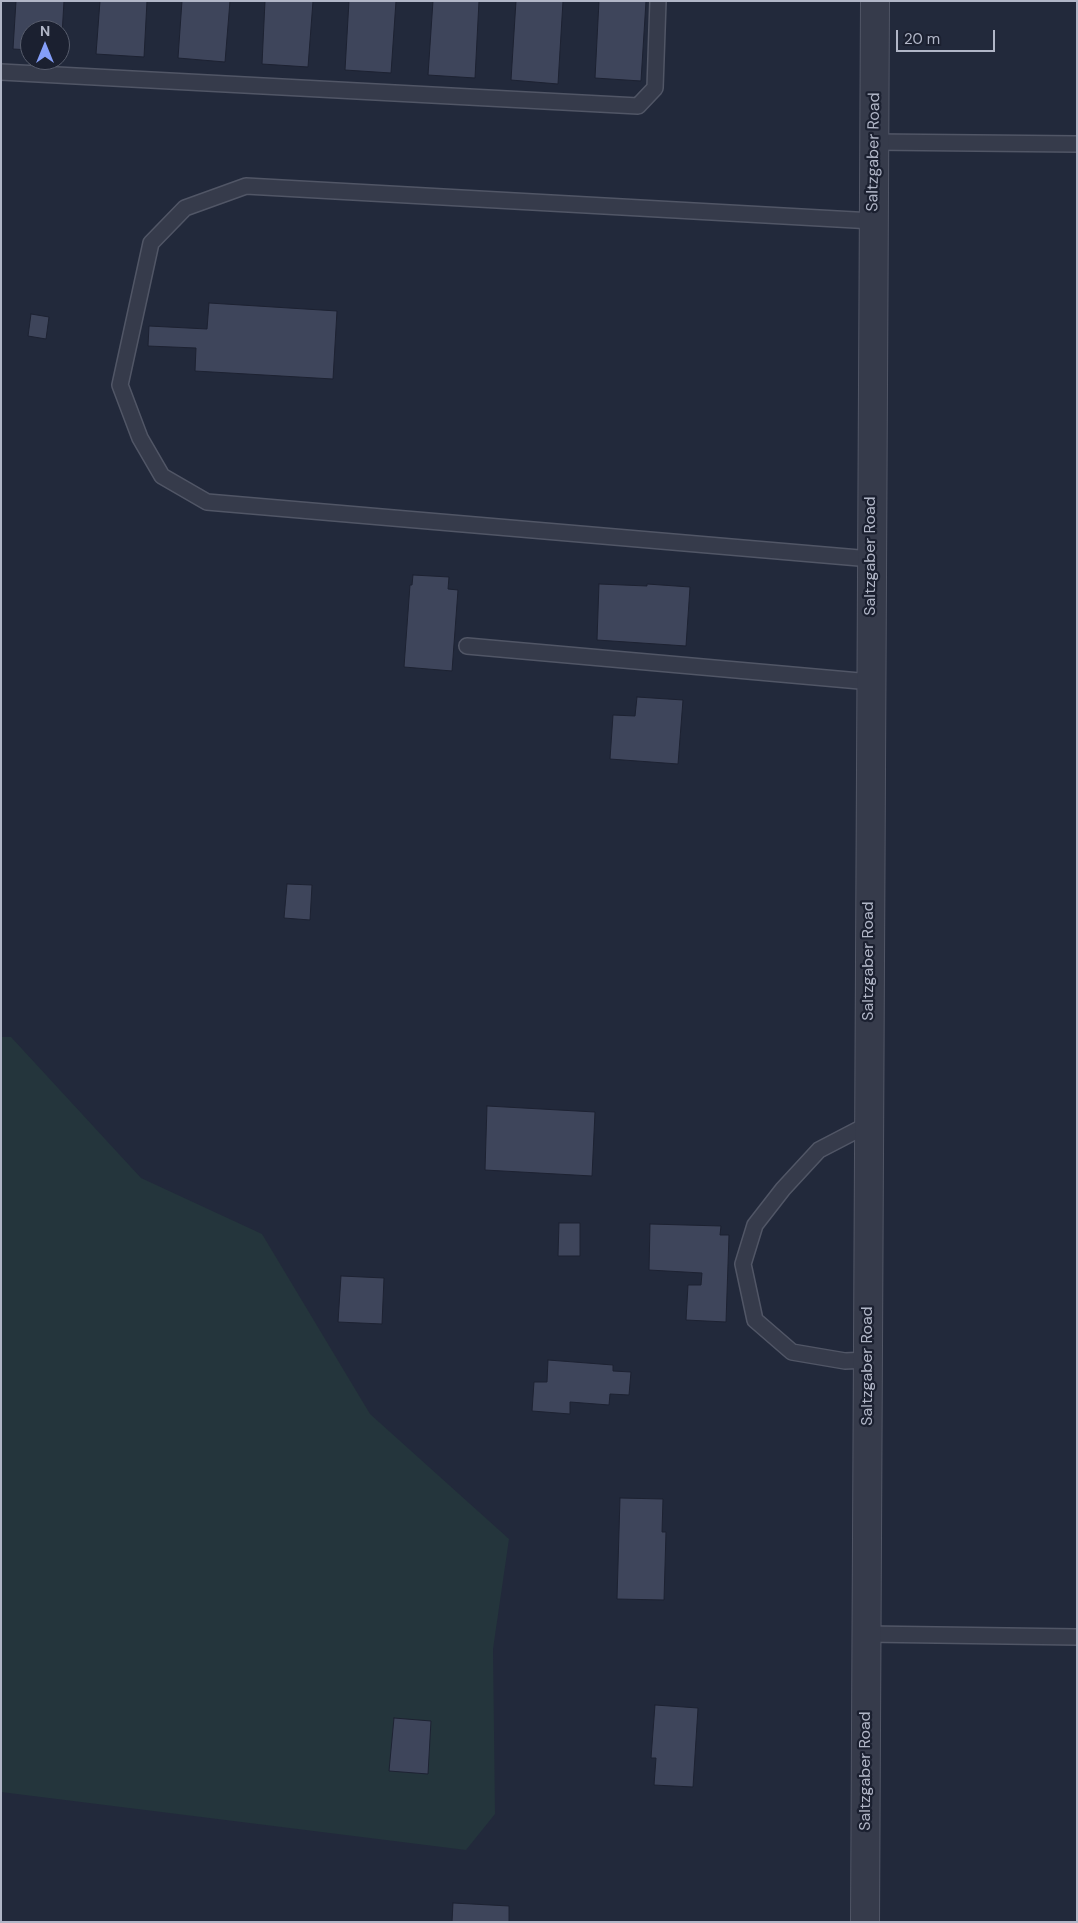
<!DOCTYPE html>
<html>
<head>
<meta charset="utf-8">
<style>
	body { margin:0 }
	#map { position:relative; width:1078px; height:1923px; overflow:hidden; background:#22293b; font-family:"DM Sans",sans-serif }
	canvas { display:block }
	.frame { position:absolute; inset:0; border:2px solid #b1b6c7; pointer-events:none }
	.north { position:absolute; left:20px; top:20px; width:50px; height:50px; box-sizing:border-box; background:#1b2030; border:1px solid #575c6c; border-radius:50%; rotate:0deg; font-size:14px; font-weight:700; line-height:20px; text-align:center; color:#b1b6c7 }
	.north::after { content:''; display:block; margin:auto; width:18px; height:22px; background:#849ef9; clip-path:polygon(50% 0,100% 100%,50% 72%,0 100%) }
	.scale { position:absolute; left:896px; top:30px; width:99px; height:22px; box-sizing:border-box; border:2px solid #b1b6c7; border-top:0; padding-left:6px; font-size:15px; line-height:18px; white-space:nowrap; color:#b1b6c7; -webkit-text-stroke:4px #1b2030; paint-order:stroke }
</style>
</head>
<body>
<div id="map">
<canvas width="1078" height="1923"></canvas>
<div class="frame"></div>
<div class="north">N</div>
<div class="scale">20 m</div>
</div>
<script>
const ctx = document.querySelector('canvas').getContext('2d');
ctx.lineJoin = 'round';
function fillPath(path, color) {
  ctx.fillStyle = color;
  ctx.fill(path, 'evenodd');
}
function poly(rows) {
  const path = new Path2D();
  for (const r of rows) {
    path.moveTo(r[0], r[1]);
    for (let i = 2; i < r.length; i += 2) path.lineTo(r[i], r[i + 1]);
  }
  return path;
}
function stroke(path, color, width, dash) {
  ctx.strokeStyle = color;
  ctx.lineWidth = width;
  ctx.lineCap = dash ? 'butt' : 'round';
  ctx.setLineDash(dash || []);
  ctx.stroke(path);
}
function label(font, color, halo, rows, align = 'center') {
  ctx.font = font + ' "DM Sans",sans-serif';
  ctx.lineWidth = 4.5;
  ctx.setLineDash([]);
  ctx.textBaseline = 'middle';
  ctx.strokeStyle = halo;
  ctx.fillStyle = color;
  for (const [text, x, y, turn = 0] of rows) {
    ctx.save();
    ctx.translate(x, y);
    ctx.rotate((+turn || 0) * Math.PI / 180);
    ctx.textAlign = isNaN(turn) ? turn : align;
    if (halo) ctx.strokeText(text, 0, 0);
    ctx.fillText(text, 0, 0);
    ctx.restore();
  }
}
const green = poly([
	[1,1037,11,1037,141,1178,262,1234,370,1414,509,1539,493,1649,495,1814,466,1850,1,1792]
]);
const building = poly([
	[16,1,64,1,61,52,60,30,30,30,30,50,13,49,16,1],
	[100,1,147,1,144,57,96,54,100,1],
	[182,1,230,1,225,62,178,58,182,1],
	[265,1,313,1,308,67,262,64,265,1],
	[349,1,396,1,391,73,345,70,349,1],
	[433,1,479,1,475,78,428,75,433,1],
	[516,1,563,1,558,84,511,80,516,1],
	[599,1,646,1,641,81,595,78,599,1],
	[209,303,337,311,333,379,195,371,196,348,148,346,149,326,207,329,209,303],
	[31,314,49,317,46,339,28,336,31,314],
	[413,575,449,577,448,589,458,590,452,671,404,667,410,585,412,585,413,575],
	[599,584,647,586,647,584,690,587,686,646,597,640,599,584],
	[637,697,683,700,678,764,610,759,613,715,635,716,637,697],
	[287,884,312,885,310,920,284,918,287,884],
	[487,1106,595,1112,592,1176,485,1170,487,1106],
	[559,1223,580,1223,580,1256,558,1256,559,1223],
	[650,1224,721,1226,720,1235,729,1235,726,1322,686,1320,688,1285,701,1285,702,1273,649,1270,650,1224],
	[341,1276,384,1278,382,1324,338,1322,341,1276],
	[548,1360,613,1365,613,1371,631,1372,629,1395,610,1394,609,1405,570,1402,570,1414,532,1411,534,1382,547,1382,548,1360],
	[620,1498,663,1499,662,1532,666,1532,664,1600,617,1599,620,1498],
	[655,1705,698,1708,693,1787,654,1785,656,1758,651,1758,655,1705],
	[394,1718,431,1721,428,1774,389,1771,394,1718],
	[453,1903,509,1906,509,1922,452,1922,453,1903]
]);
const lane = poly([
	[1,72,638,106,655,88,658,1],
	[874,142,1077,144],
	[871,559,207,502,162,476,140,438,120,385,151,243,185,208,246,186,873,221],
	[467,646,871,682],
	[868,1360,845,1361,792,1352,755,1320,743,1264,755,1225,783,1189,819,1150,869,1124],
	[867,1634,1077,1637]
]);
const street = poly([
	[865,1922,875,1]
]);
const streetNames = [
	["Saltzgaber Road",874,152,-89],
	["Saltzgaber Road",871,556,-90],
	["Saltzgaber Road",869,961,-90],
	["Saltzgaber Road",868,1366,-90],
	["Saltzgaber Road",866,1771,-90]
];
fillPath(green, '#24353c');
fillPath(building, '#3e455b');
stroke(building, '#1d2232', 1);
stroke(lane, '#515666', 18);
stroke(street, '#515666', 30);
stroke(lane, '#363b4b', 15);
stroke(street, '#363b4b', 28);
label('16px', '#b1b6c7', '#1b2030', streetNames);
</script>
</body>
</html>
